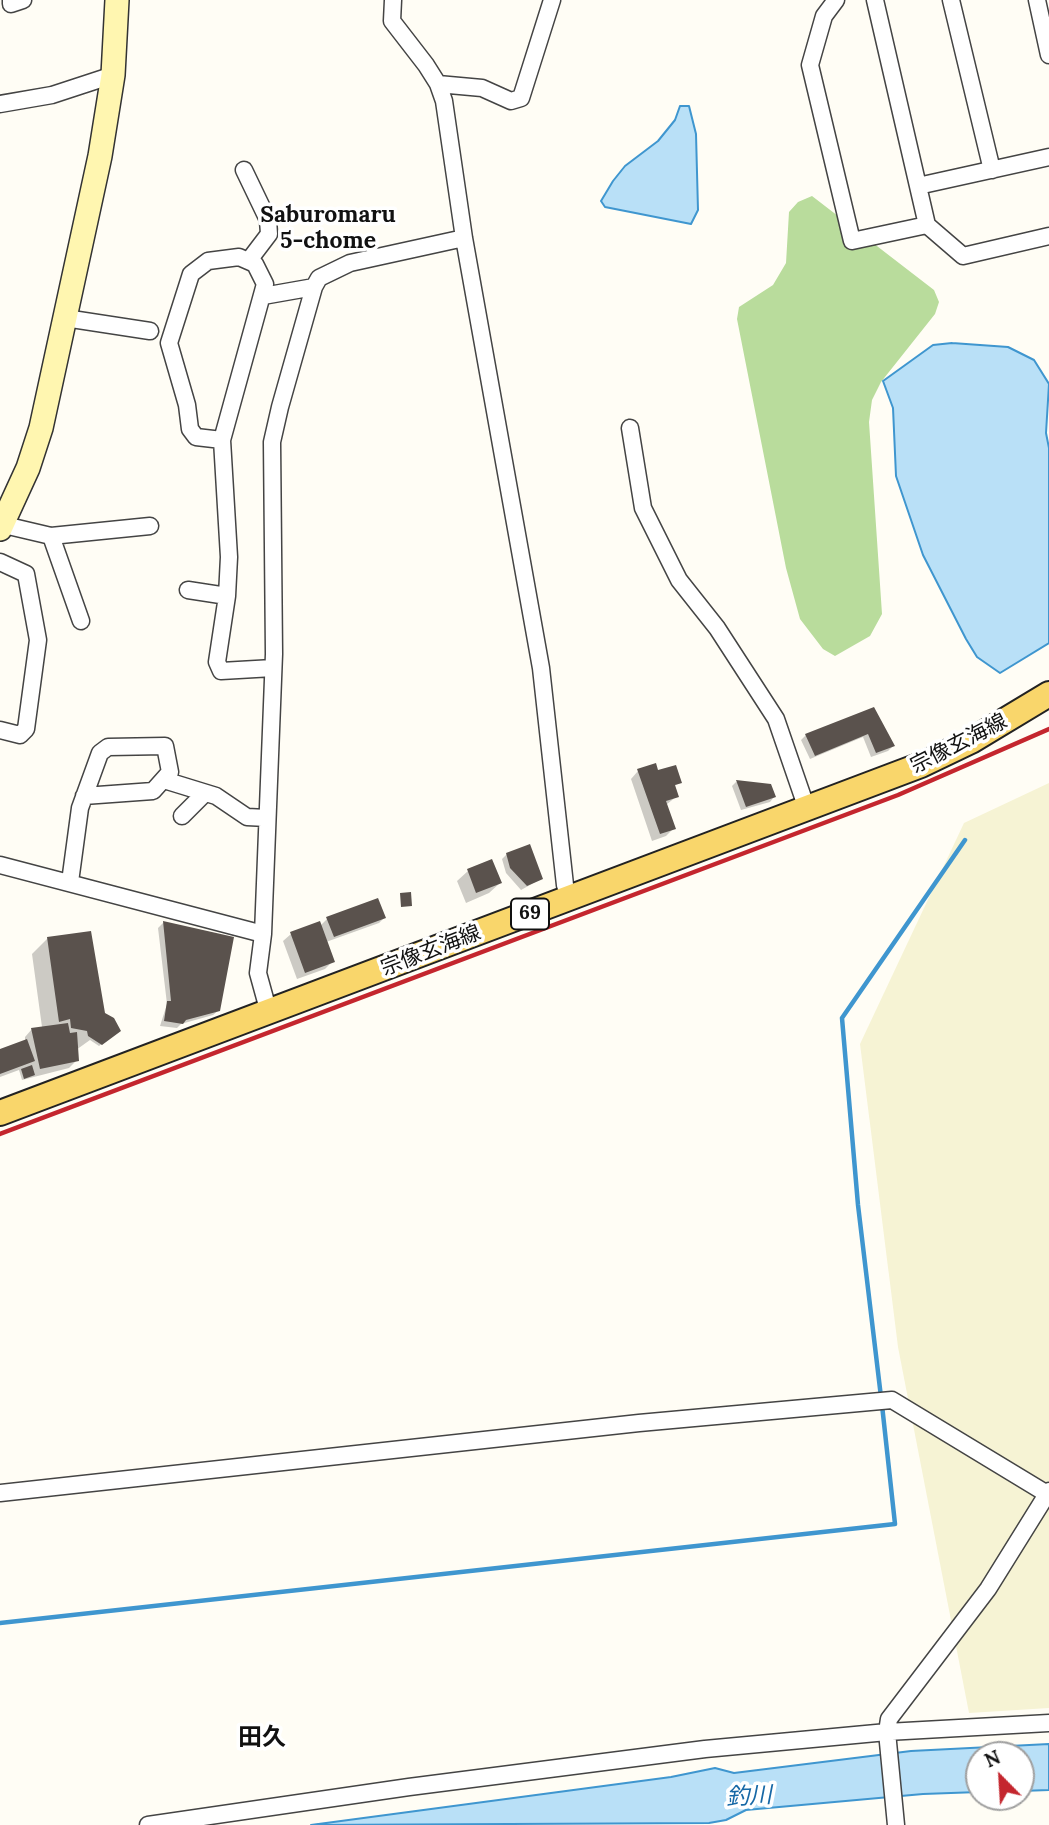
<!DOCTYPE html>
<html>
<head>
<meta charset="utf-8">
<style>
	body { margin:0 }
	#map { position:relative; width:1049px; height:1825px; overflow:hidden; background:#fffdf5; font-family:Lora,serif }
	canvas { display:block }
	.north { position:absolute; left:965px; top:1741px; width:70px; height:70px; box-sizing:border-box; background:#fff; border:2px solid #a0a0a0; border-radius:50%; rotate:336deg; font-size:19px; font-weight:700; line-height:28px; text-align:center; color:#111 }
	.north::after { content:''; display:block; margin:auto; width:24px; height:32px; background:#c4262e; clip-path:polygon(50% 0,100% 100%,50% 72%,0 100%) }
</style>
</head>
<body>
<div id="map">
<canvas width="1049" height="1825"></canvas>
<div class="north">N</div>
</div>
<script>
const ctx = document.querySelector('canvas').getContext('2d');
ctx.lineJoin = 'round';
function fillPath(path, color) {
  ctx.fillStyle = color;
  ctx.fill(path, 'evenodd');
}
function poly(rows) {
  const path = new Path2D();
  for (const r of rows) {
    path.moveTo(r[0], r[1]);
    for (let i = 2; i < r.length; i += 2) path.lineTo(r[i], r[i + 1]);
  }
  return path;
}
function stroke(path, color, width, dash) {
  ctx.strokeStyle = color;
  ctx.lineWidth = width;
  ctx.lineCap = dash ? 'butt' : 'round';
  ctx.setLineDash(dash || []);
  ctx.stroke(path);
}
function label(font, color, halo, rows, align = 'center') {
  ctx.font = font + ' Lora,"Noto Sans JP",serif';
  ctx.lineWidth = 7;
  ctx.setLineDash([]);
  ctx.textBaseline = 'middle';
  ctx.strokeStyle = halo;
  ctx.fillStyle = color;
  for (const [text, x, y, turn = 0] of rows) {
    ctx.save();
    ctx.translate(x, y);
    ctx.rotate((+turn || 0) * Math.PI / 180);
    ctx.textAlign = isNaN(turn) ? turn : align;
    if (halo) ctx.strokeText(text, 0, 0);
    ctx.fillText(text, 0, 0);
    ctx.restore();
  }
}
const farmland = poly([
	[1049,783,1049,1708,969,1713,898,1347,860,1044,964,823]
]);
const forest = poly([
	[812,196,934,290,939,302,935,314,881,382,872,400,869,422,882,614,870,636,835,656,823,649,800,619,786,568,737,319,739,307,773,285,786,263,789,212,798,202]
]);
const water = poly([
	[680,106,689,106,696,134,698,210,691,224,605,207,601,201,613,181,625,166,658,141,675,120,680,106],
	[952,343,1008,347,1034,360,1049,384,1046,433,1049,448,1049,643,1000,673,977,657,966,639,923,555,896,476,893,408,883,381,933,345,952,343],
	[1049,1744,1049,1790,1021,1791,1021,1755,979,1755,979,1792,923,1794,746,1810,726,1820,709,1823,311,1825,671,1777,715,1768,734,1773,911,1751,1049,1744]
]);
const shadow = poly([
	[873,709,893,746,888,751,871,757,863,737,810,759,801,740,806,735],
	[638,771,657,773,680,783,674,786,677,796,666,805,674,828,666,836,652,841,631,779],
	[736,782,769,786,774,797,770,802,741,810,732,786],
	[507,854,541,879,521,890,506,873,502,859],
	[468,871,500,883,489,893,466,903,457,881],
	[384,918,379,923,326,942,333,961,325,969,297,979,283,941,291,934,320,926,327,919],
	[163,923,232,939,219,1010,213,1015,181,1024,177,1028,160,1026,167,1004,158,928],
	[48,938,117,1033,99,1046,90,1040,76,1050,77,1060,69,1068,22,1080,19,1070,0,1077,0,1051,25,1042,25,1037,32,1029,42,1027,32,954]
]);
const stream = poly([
	[881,1397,858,1205,842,1018,965,840],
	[0,1623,895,1524,882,1405]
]);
const building = poly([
	[874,707,895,746,876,753,868,734,815,756,805,734],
	[656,763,658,770,676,765,682,783,675,785,679,797,666,801,676,829,660,834,637,769],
	[736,780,771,784,776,797,746,807],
	[530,844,543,879,527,886,510,868,506,853],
	[492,859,502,883,476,893,467,869],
	[411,892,412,906,401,907,400,893],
	[378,898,386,918,334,937,326,917],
	[163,921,234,937,220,1011,186,1020,183,1024,164,1021,167,1001,171,1001],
	[320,921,335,962,305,973,290,932],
	[91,931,105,1013,114,1018,121,1031,102,1045,88,1036,87,1031,71,1028,70,1019,59,1022,47,937],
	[68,1023,70,1033,77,1032,79,1061,40,1069,31,1028],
	[27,1039,35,1061,0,1074,0,1049],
	[32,1065,35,1075,24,1079,21,1069]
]);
const street = poly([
	[11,0,11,4,23,0],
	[393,0,392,21,426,65,438,84,444,101,464,238,541,668,565,885,570,899],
	[836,0,824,16,810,65,852,241,927,225],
	[875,0,927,225,963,256,1049,236],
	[951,0,992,170],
	[1037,0,1049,55],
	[438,84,482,88,511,101,521,98,552,0],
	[0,104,52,95,113,75],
	[244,170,268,220,269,234,250,259],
	[918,186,1049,157],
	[263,296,314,287],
	[65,318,150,331],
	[630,428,643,508,679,580,717,628,776,719,807,809],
	[222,440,196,437,190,429,187,405,169,343,191,274,208,261,239,257,255,264,265,284,222,440,229,557,227,596,217,662,221,671,273,668],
	[0,524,51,536,81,621],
	[51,536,150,526],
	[0,562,26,574,38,640,26,729,20,735,0,730],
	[188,590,227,596],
	[164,780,216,796,247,817,267,818],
	[182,816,205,793],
	[0,865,263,934],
	[70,882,80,808,100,753,108,747,165,746,170,772,153,791,84,796],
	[269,1013,258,973,263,934,274,654,272,442,280,407,314,287,319,278,350,263,464,238],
	[0,1493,639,1423,892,1400,1047,1494],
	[148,1825,409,1787,705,1749,887,1732,1049,1723],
	[896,1825,887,1732,889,1719,988,1589,1049,1491]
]);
const secondary = poly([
	[0,529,28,468,41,428,100,156,113,75,117,0]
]);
const primary = poly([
	[0,1113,921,765,971,741,1049,694]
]);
const rail = poly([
	[0,1134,898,795,1049,729]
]);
const shields = [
	[530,914,38]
];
const shieldNames = [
	["69",530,914]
];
const streetNames = [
	["宗像玄海線",959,744,-27],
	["宗像玄海線",431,951,-21]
];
const neighbourhoodNames = [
	["Saburomaru",328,215],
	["5-chome",328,241]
];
const waterNames = [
	["釣川",749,1797,-3]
];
const quarterNames = [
	["田久",262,1738]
];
fillPath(farmland, '#f6f3d4');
fillPath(forest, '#b9dc9c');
fillPath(water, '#b9e0f7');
stroke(water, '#3f96cf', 2);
fillPath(shadow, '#0003');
stroke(stream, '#3f96cf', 4.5);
fillPath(building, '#5a524d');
stroke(street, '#444', 19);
stroke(secondary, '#333', 26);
stroke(primary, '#222', 28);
stroke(street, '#fff', 16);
stroke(secondary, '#fff6b0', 23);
stroke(primary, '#f9d66b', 24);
stroke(rail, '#c4262e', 4.5);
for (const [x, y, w] of shields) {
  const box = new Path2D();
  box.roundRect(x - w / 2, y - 15.5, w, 31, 5);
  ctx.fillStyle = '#fff';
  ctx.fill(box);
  stroke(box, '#111', 2);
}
label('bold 19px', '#111', null, shieldNames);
label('21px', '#111', '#fff', streetNames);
label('bold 23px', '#111', '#fff', neighbourhoodNames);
label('italic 23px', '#1768a6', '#fff', waterNames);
label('bold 24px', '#111', '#fff', quarterNames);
</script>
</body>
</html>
